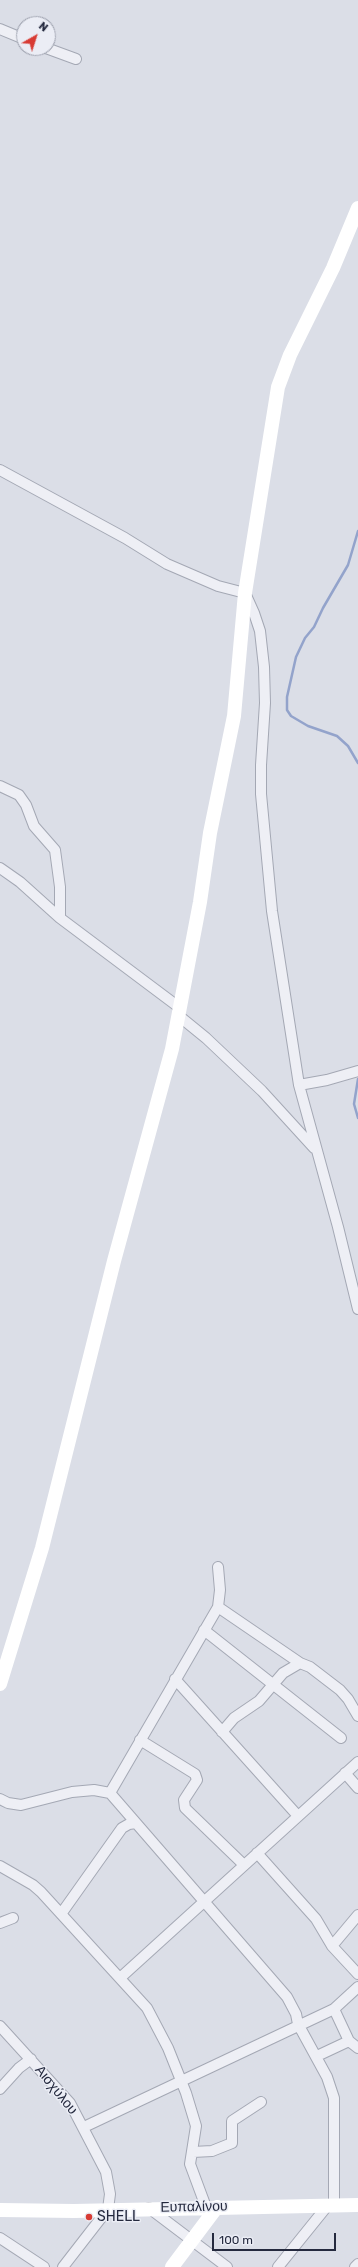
<!DOCTYPE html>
<html>
<head>
<meta charset="utf-8">
<style>
	body { margin:0 }
	#map { position:relative; width:358px; height:2267px; overflow:hidden; background:#dbdee7; font-family:Rubik,sans-serif }
	canvas { display:block }
	.north { position:absolute; left:16px; top:16px; width:40px; height:40px; box-sizing:border-box; background:#ebedf5; border:1px solid #9b9fac; border-radius:50%; rotate:39deg; font-size:11px; font-weight:700; line-height:16px; text-align:center; color:#24293e }
	.north::after { content:''; display:block; margin:auto; width:14px; height:18px; background:#d83b34; clip-path:polygon(50% 0,100% 100%,50% 72%,0 100%) }
	.scale { position:absolute; left:212px; top:2233px; width:124px; height:18px; box-sizing:border-box; border:2px solid #24293e; border-top:0; padding-left:5px; font-size:12px; line-height:14px; white-space:nowrap; color:#24293e; -webkit-text-stroke:3px #ebedf5; paint-order:stroke }
</style>
</head>
<body>
<div id="map">
<canvas width="358" height="2267"></canvas>
<div class="north">N</div>
<div class="scale">100 m</div>
</div>
<script>
const ctx = document.querySelector('canvas').getContext('2d');
ctx.lineJoin = 'round';
function poly(rows) {
  const path = new Path2D();
  for (const r of rows) {
    path.moveTo(r[0], r[1]);
    for (let i = 2; i < r.length; i += 2) path.lineTo(r[i], r[i + 1]);
  }
  return path;
}
function stroke(path, color, width, dash) {
  ctx.strokeStyle = color;
  ctx.lineWidth = width;
  ctx.lineCap = dash ? 'butt' : 'round';
  ctx.setLineDash(dash || []);
  ctx.stroke(path);
}
function label(font, color, halo, rows, align = 'center') {
  ctx.font = font + ' Rubik,sans-serif';
  ctx.lineWidth = 3;
  ctx.setLineDash([]);
  ctx.textBaseline = 'middle';
  ctx.strokeStyle = halo;
  ctx.fillStyle = color;
  for (const [text, x, y, turn = 0] of rows) {
    ctx.save();
    ctx.translate(x, y);
    ctx.rotate((+turn || 0) * Math.PI / 180);
    ctx.textAlign = isNaN(turn) ? turn : align;
    if (halo) ctx.strokeText(text, 0, 0);
    ctx.fillText(text, 0, 0);
    ctx.restore();
  }
}
const stream = poly([
	[358,531,348,565,323,608,314,627,305,638,296,657,287,697,287,710,291,716,308,726,337,736,348,746,358,763],
	[358,1079,354,1104,358,1118]
]);
const street = poly([
	[0,29,24,39],
	[46,48,76,59],
	[0,470,125,538,167,564,218,586,245,593,254,613,260,631,264,667,265,703,261,765,261,794,272,911,299,1085,338,1227,358,1309],
	[0,786,19,795,26,805,34,826,55,850,60,887,60,918,180,1008],
	[0,868,20,882,60,918],
	[179,1016,206,1038,262,1091,314,1148],
	[299,1085,327,1080,358,1071],
	[218,1607,300,1663],
	[204,1630,341,1738],
	[175,1679,298,1816],
	[222,1732,234,1718,259,1701,283,1673,300,1663,310,1667,340,1690,348,1699,358,1716],
	[140,1740,195,1774,197,1780,184,1800,185,1808,244,1865],
	[345,1773,358,1788],
	[110,1793,218,1607,220,1590,218,1567],
	[0,1799,8,1803,21,1805,72,1792,94,1790,110,1793,287,1997,296,2014,298,2024,327,2077,334,2098,334,2205],
	[257,1853,316,1919,332,1946,358,1974],
	[0,1866,33,1885,41,1892,147,2008,168,2048,186,2093,196,2126,190,2164,206,2207],
	[61,1914,122,1828,129,1824,136,1823],
	[0,1923,13,1918],
	[332,1946,358,1915],
	[120,1978,358,1762],
	[334,2009,349,2041,358,2048],
	[0,2026,70,2103,106,2172,110,2194,108,2209,63,2267],
	[317,2056,349,2041],
	[0,2089,19,2068,31,2059],
	[84,2127,334,2009,358,1987],
	[193,2152,212,2151,232,2143,232,2121,261,2102],
	[149,2208,227,2267],
	[0,2238,44,2267],
	[278,2267,328,2205],
	[355,2267,358,2264]
]);
const secondary = poly([
	[0,1684,42,1548,114,1261,172,1049,200,902,210,833,234,716,245,593,278,387,290,355,333,268,358,208],
	[0,2210,74,2211,358,2205],
	[172,2267,217,2207]
]);
const markers = [
	[89,2217,4,"#d83b34"]
];
const streetNames = [
	["Αισχύλου",56,2090,51],
	["Ευπαλίνου",194,2207,-1]
];
const poiNames = [
	["SHELL",97,2217]
];
stroke(stream, '#93a3cb', 2.5);
stroke(street, '#a4a8b4', 12);
stroke(street, '#eeeff5', 10);
stroke(secondary, '#fff', 14);
for (const [x, y, r, color] of markers) {
  const dot = new Path2D();
  dot.arc(x, y, r, 0, 2 * Math.PI);
  ctx.fillStyle = color;
  ctx.fill(dot);
  stroke(dot, '#ebedf5', 1.5);
}
label('14px', '#24293e', '#ebedf5', streetNames);
label('14px', '#24293e', '#ebedf5', poiNames, 'left');
</script>
</body>
</html>
